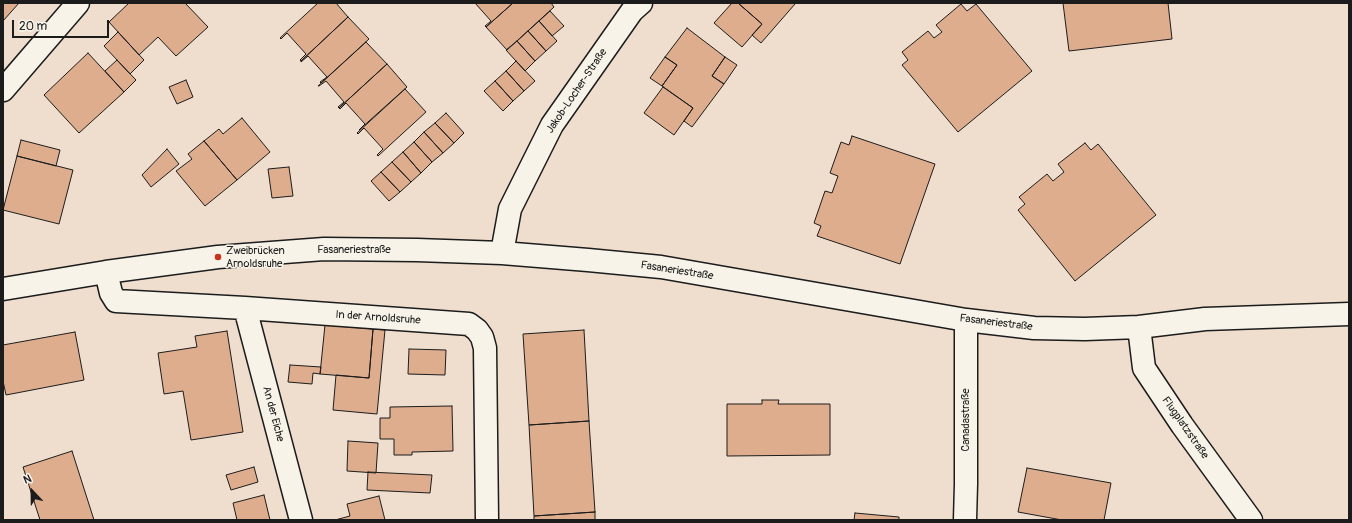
<!DOCTYPE html>
<html>
<head>
<meta charset="utf-8">
<style>
	body { margin:0 }
	#map { position:relative; width:1352px; height:523px; overflow:hidden; background:#efdecd; font-family:Pangolin,sans-serif }
	canvas { display:block }
	.frame { position:absolute; inset:0; border:4px solid #1c1c1c; pointer-events:none }
	.north { position:absolute; left:12px; top:471px; width:40px; height:40px; -webkit-text-stroke:3px #f7f3e8; paint-order:stroke; rotate:338deg; font-size:11px; font-weight:700; line-height:16px; text-align:center; color:#1c1c1c }
	.north::after { content:''; display:block; margin:auto; width:14px; height:18px; background:#1c1c1c; clip-path:polygon(50% 0,100% 100%,50% 72%,0 100%) }
	.scale { position:absolute; left:12px; top:20px; width:97px; height:18px; box-sizing:border-box; border:2px solid #1c1c1c; border-top:0; padding-left:5px; font-size:12px; line-height:14px; white-space:nowrap; color:#1c1c1c; -webkit-text-stroke:3px #f7f3e8; paint-order:stroke }
</style>
</head>
<body>
<div id="map">
<canvas width="1352" height="523"></canvas>
<div class="frame"></div>
<div class="north">N</div>
<div class="scale">20 m</div>
</div>
<script>
const ctx = document.querySelector('canvas').getContext('2d');
ctx.lineJoin = 'round';
function fillPath(path, color) {
  ctx.fillStyle = color;
  ctx.fill(path, 'evenodd');
}
function poly(rows) {
  const path = new Path2D();
  for (const r of rows) {
    path.moveTo(r[0], r[1]);
    for (let i = 2; i < r.length; i += 2) path.lineTo(r[i], r[i + 1]);
  }
  return path;
}
function stroke(path, color, width, dash) {
  ctx.strokeStyle = color;
  ctx.lineWidth = width;
  ctx.lineCap = dash ? 'butt' : 'round';
  ctx.setLineDash(dash || []);
  ctx.stroke(path);
}
function label(font, color, halo, rows, align = 'center') {
  ctx.font = font + ' Pangolin,sans-serif';
  ctx.lineWidth = 3;
  ctx.setLineDash([]);
  ctx.textBaseline = 'middle';
  ctx.strokeStyle = halo;
  ctx.fillStyle = color;
  for (const [text, x, y, turn = 0] of rows) {
    ctx.save();
    ctx.translate(x, y);
    ctx.rotate((+turn || 0) * Math.PI / 180);
    ctx.textAlign = isNaN(turn) ? turn : align;
    if (halo) ctx.strokeText(text, 0, 0);
    ctx.fillText(text, 0, 0);
    ctx.restore();
  }
}
const building = poly([
	[3,3,19,3,3,21,3,3],
	[129,3,185,3,208,27,176,56,158,37,139,55,109,22,129,3],
	[318,3,336,3,348,17,301,61,300,60,306,54,287,33,281,39,280,38,318,3],
	[475,3,513,3,486,27,485,26,491,21,475,3],
	[513,3,551,3,554,7,507,50,486,27,513,3],
	[732,3,738,3,762,24,742,47,714,23,732,3],
	[738,3,795,3,795,4,761,43,752,35,762,24,738,3],
	[1063,3,1168,3,1172,39,1069,51,1063,3],
	[961,4,967,11,976,4,1032,71,958,132,902,65,908,60,902,52,928,31,934,38,942,32,936,25,961,4],
	[550,11,564,26,552,36,539,21,550,11],
	[348,17,369,39,321,83,320,82,327,77,308,56,301,62,301,61,348,17],
	[539,21,557,41,546,51,528,31,539,21],
	[687,28,725,57,712,76,724,84,692,127,684,121,693,108,662,86,677,65,665,57,687,28],
	[528,31,546,51,535,61,517,41,528,31],
	[118,32,144,60,130,74,104,46,118,32],
	[517,41,535,61,525,71,506,50,517,41],
	[366,42,387,64,339,108,338,107,344,102,326,81,319,86,318,86,366,42],
	[88,53,124,92,79,133,44,95,88,53],
	[665,57,677,65,662,86,650,78,665,57],
	[725,57,737,65,724,84,712,76,725,57],
	[117,60,136,80,124,92,105,71,117,60],
	[516,61,535,81,524,91,506,71,516,61],
	[387,64,407,87,359,130,365,124,346,103,340,109,339,108,387,64],
	[506,71,524,91,513,101,495,81,506,71],
	[186,80,193,97,177,104,169,87,186,80],
	[495,81,513,101,503,111,484,91,495,81],
	[663,87,693,108,674,135,644,113,663,87],
	[405,89,426,112,378,156,377,155,383,149,364,128,358,134,357,133,405,89],
	[446,113,464,133,454,143,435,123,446,113],
	[242,118,270,152,237,180,204,141,219,129,223,134,242,118],
	[435,123,454,143,443,153,424,132,435,123],
	[424,132,443,153,432,162,414,142,424,132],
	[852,136,935,164,900,264,817,236,821,226,814,223,825,191,832,193,838,176,830,173,841,142,849,145,852,136],
	[21,140,60,150,56,166,17,156,21,140],
	[204,141,237,180,205,206,176,171,192,159,188,154,204,141],
	[414,142,432,162,421,173,403,152,414,142],
	[1085,143,1091,150,1098,144,1156,215,1075,281,1018,210,1025,204,1019,197,1047,174,1053,181,1064,172,1058,164,1085,143],
	[167,149,179,164,151,187,142,175,167,149],
	[403,152,421,173,411,182,392,162,403,152],
	[17,156,73,170,59,224,3,210,17,156],
	[392,162,411,182,400,192,381,172,392,162],
	[289,167,293,196,272,198,268,169,289,167],
	[381,172,400,192,389,201,371,181,381,172],
	[325,325,373,329,369,378,320,374,325,325],
	[373,329,385,330,377,414,333,410,336,375,369,378,373,329],
	[584,330,589,421,529,425,523,334,584,330],
	[227,331,243,432,191,440,183,391,164,394,158,353,197,347,195,336,227,331],
	[75,332,84,380,6,395,3,381,3,345,75,332],
	[409,349,446,350,445,375,408,374,409,349],
	[290,365,321,367,320,374,313,373,312,384,288,382,290,365],
	[762,400,779,400,778,404,830,404,830,455,727,456,727,404,762,404,762,400],
	[452,406,453,451,412,452,412,455,394,455,394,439,380,439,380,418,390,418,390,407,452,406],
	[589,421,595,512,534,516,529,425,589,421],
	[348,441,378,443,376,473,347,471,348,441],
	[72,451,94,520,40,520,23,467,72,451],
	[254,467,258,482,231,490,226,475,254,467],
	[1027,468,1111,483,1104,520,1062,520,1018,512,1027,468],
	[368,472,432,475,430,493,367,490,368,472],
	[264,495,270,520,237,520,233,503,264,495],
	[379,496,385,520,335,520,350,516,347,504,379,496],
	[595,512,595,520,534,520,534,516,595,512],
	[855,513,899,517,899,520,854,520,855,513]
]);
const minor = poly([
	[3,90,78,3],
	[502,253,510,209,552,125,632,11,641,3],
	[106,272,111,293,116,301,245,308,469,324,477,330,482,337,485,348,487,520],
	[3,289,106,272,218,257,324,249,417,250,502,253,588,260,661,267,966,320,1034,328,1085,329,1139,327,1205,319,1349,314],
	[245,308,301,520],
	[1139,327,1144,368,1182,425,1251,520],
	[965,520,966,484,966,320]
]);
const markers = [
	[218,257,4,"#c8321e"]
];
const streetNames = [
	["Jakob-Locher-Straße",577,91,-56],
	["Fasaneriestraße",354,250],
	["Fasaneriestraße",677,271,9],
	["In der Arnoldsruhe",378,318,4],
	["Fasaneriestraße",996,323,7],
	["An der Eiche",273,414,75],
	["Canadastraße",966,420,-90],
	["Flugplatzstraße",1185,428,55]
];
const poiNames = [
	["Zweibrücken",226,251],
	["Arnoldsruhe",226,264]
];
fillPath(building, '#ddad8e');
stroke(building, '#1c1c1c', 1);
stroke(minor, '#1c1c1c', 25);
stroke(minor, '#f7f3e8', 22);
for (const [x, y, r, color] of markers) {
  const dot = new Path2D();
  dot.arc(x, y, r, 0, 2 * Math.PI);
  ctx.fillStyle = color;
  ctx.fill(dot);
  stroke(dot, '#f7f3e8', 1.5);
}
label('11px', '#1c1c1c', '#f7f3e8', streetNames);
label('11px', '#1c1c1c', '#f7f3e8', poiNames, 'left');
</script>
</body>
</html>
